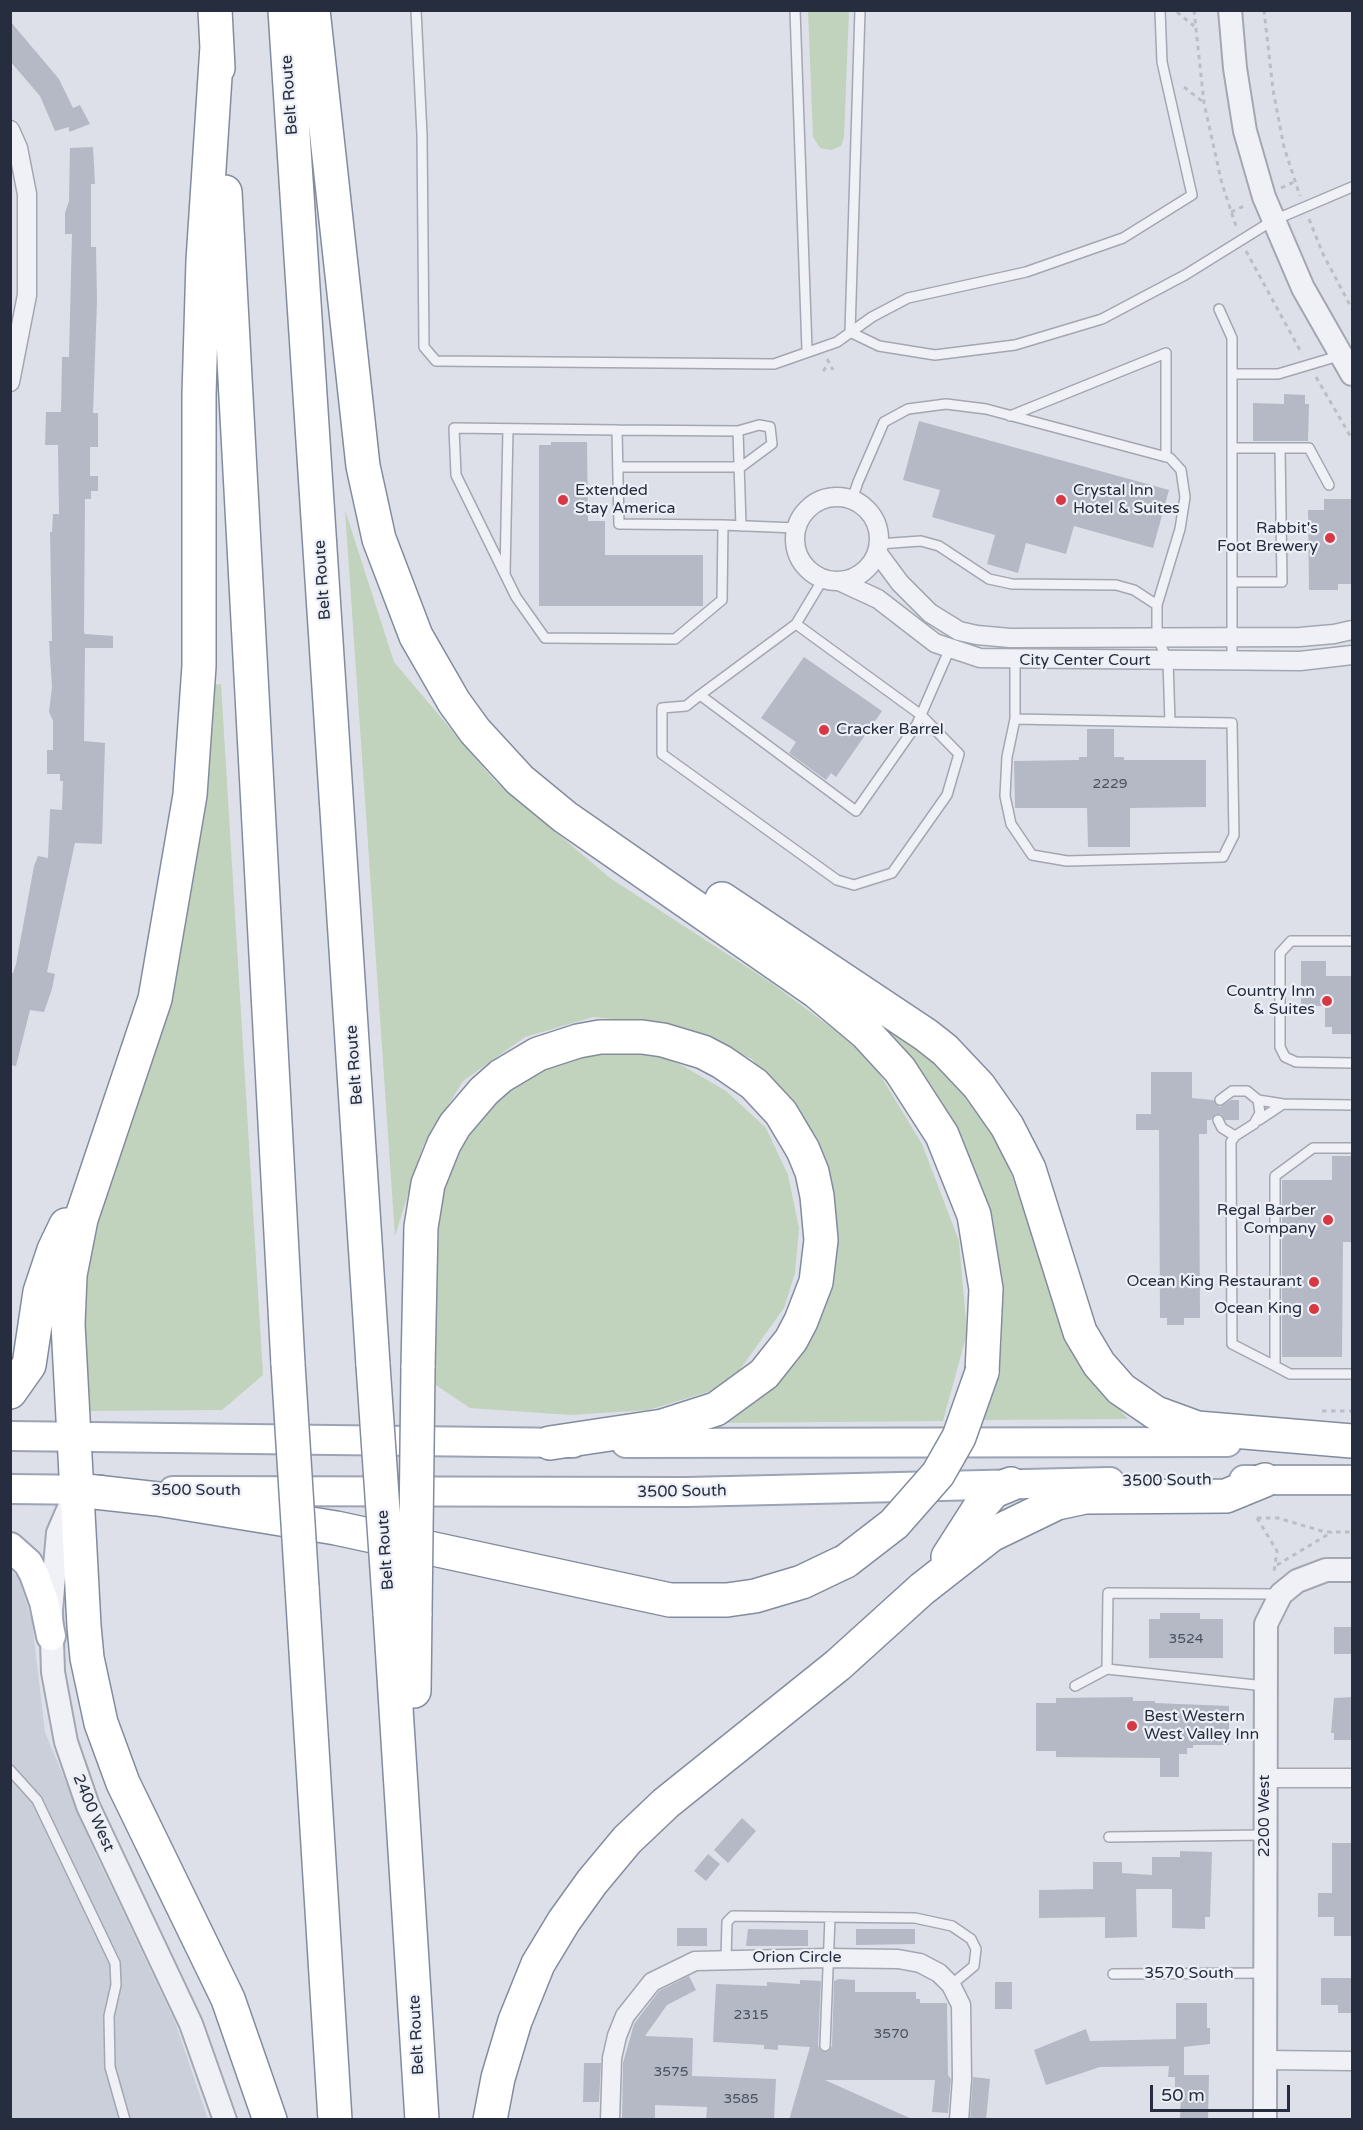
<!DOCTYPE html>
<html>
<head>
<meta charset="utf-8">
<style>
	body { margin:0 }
	#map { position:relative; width:1363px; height:2130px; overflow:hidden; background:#dde0e8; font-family:"Varela Round",sans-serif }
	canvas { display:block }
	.frame { position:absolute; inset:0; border:12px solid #252d3f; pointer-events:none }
	.scale { position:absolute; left:1150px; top:2085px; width:140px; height:27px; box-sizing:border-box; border:3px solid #252d3f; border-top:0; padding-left:8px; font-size:18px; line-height:21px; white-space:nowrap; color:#252d3f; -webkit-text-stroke:4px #eceff5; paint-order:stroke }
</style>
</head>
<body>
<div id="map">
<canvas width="1363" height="2130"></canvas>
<div class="frame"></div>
<div class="scale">50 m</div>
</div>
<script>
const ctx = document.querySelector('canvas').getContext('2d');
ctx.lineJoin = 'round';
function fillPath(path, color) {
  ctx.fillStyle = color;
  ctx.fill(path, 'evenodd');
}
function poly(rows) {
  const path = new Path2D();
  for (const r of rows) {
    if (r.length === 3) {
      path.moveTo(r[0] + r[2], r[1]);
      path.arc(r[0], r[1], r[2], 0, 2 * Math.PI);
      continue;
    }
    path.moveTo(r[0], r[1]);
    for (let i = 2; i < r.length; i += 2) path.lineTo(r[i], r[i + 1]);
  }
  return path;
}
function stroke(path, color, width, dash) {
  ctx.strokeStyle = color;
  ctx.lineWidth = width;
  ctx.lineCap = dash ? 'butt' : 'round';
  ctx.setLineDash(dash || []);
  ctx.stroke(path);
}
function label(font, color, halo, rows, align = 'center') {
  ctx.font = font + ' "Varela Round",sans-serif';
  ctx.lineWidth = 4.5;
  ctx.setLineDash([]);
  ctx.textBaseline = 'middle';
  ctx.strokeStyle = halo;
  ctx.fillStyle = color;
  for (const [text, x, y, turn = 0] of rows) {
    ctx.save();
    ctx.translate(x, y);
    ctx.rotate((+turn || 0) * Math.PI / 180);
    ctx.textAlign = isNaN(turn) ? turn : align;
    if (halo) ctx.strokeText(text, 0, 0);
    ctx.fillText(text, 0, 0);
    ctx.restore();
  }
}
const built = poly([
	[10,1570,19,1578,32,1622,45,1732,95,1853,175,2022,208,2119,11,2119]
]);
const green = poly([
	[808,11,849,11,844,137,841,146,831,150,820,148,813,137],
	[345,510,394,662,494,780,610,878,770,982,868,1055,922,1144,959,1241,967,1333,943,1421,717,1423,828,1284,807,1134,752,1059,674,1025,593,1017,525,1037,463,1081,423,1146,395,1236],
	[221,684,263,1375,222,1410,83,1411,82,1248,209,685],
	[829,986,962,1083,1006,1159,1064,1330,1094,1381,1128,1419,984,1420,1002,1342,997,1273,979,1196],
	[647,1050,683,1066,726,1091,766,1128,788,1175,799,1228,795,1273,784,1308,736,1375,708,1392,648,1410,570,1415,470,1408,427,1379,431,1215,452,1143,489,1096,564,1056]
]);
const building = poly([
	[10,21,59,79,73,108,80,105,90,124,69,132,69,127,55,131,40,96,10,61],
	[93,147,95,184,91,184,91,247,96,247,97,301,93,413,98,413,98,447,90,447,90,476,98,476,98,491,91,491,91,499,85,499,84,632,85,634,113,636,113,648,85,648,84,741,105,743,102,844,75,843,47,972,55,974,52,989,44,1012,30,1010,16,1066,10,1065,10,973,13,973,16,964,34,866,38,856,48,858,50,809,62,810,63,781,60,781,60,774,47,774,47,750,53,750,53,721,49,712,52,687,49,641,52,641,50,532,52,532,53,514,59,514,58,445,45,445,46,412,61,412,62,357,69,357,72,234,65,234,65,213,69,201,70,148],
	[1284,394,1305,395,1305,404,1309,404,1308,441,1253,441,1253,403,1284,404],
	[919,421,1169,490,1153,548,1074,526,1066,554,1026,543,1018,573,987,564,995,535,932,517,940,490,903,480],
	[551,442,587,442,588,521,605,521,605,555,703,555,703,606,539,606,539,445,551,445],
	[1324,499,1353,499,1353,584,1338,584,1338,590,1309,590,1308,510,1324,510],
	[804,657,882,711,836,777,831,773,826,780,789,753,796,742,761,718],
	[1087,729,1114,729,1114,757,1124,757,1124,760,1206,760,1206,807,1130,808,1130,847,1088,847,1087,808,1015,808,1014,761,1079,760,1079,757,1087,757],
	[1301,961,1326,961,1326,976,1353,976,1353,1034,1332,1034,1332,1027,1325,1027,1325,1006,1301,1006],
	[1151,1072,1192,1072,1192,1098,1213,1100,1220,1107,1231,1100,1239,1100,1239,1120,1225,1120,1221,1114,1216,1114,1211,1120,1207,1120,1207,1134,1199,1134,1200,1318,1184,1318,1184,1325,1167,1325,1167,1318,1160,1318,1159,1130,1136,1130,1136,1114,1151,1114],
	[1332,1156,1353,1156,1353,1242,1343,1242,1342,1357,1282,1357,1282,1180,1332,1180],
	[1160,1613,1200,1613,1200,1619,1223,1619,1223,1658,1149,1658,1149,1619,1160,1619],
	[1334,1627,1353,1627,1353,1654,1334,1654],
	[1133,1697,1133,1701,1155,1701,1155,1703,1229,1706,1229,1745,1193,1745,1193,1748,1187,1748,1187,1754,1179,1754,1179,1777,1160,1777,1160,1758,1056,1757,1056,1751,1036,1751,1036,1703,1056,1703,1056,1698],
	[1353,1697,1353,1740,1334,1740,1334,1733,1331,1733,1334,1698],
	[742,1818,756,1831,728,1863,714,1850],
	[1332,1843,1353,1843,1353,1936,1334,1936,1334,1917,1318,1917,1318,1893,1332,1893],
	[1180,1851,1212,1852,1210,1917,1205,1917,1205,1929,1172,1928,1172,1889,1136,1889,1137,1937,1105,1938,1105,1917,1039,1918,1039,1890,1093,1889,1093,1862,1122,1862,1122,1873,1152,1875,1152,1857,1180,1857],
	[708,1854,720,1864,706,1881,694,1871],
	[677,1928,707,1928,707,1946,677,1946],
	[748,1929,808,1930,808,1946,746,1946],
	[856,1929,915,1929,915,1944,856,1945],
	[689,1976,696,1990,667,2005,645,2036,693,2038,692,2076,776,2079,774,2120,706,2120,707,2107,655,2105,655,2120,622,2120,623,2063,634,2024,659,1991],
	[1321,1978,1353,1978,1353,2013,1338,2013,1338,2005,1321,2005],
	[839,1979,855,1980,855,1992,916,1992,916,1999,920,1999,920,2003,947,2003,948,2075,951,2079,948,2113,932,2112,935,2080,825,2080,914,2120,789,2120,810,2047,778,2045,778,2050,764,2049,764,2045,713,2042,716,1984,767,1986,767,1982,800,1984,800,1980,821,1981,818,2046,821,2051,828,2052,832,2046,834,1981],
	[995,1982,1012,1982,1012,2009,995,2009],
	[1176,2003,1207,2003,1207,2028,1210,2028,1210,2044,1184,2047,1184,2075,1209,2075,1208,2120,1180,2120,1181,2093,1175,2093,1175,2077,1168,2077,1169,2066,1100,2067,1046,2085,1034,2050,1086,2029,1090,2041,1176,2039],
	[584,2063,601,2063,599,2102,583,2102],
	[973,2077,990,2079,986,2120,970,2120]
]);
const path = poly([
	[1194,10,1204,103,1222,184,1237,229],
	[1264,10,1273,90,1284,147,1300,196],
	[1177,12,1194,26],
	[1184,87,1203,102],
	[1281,188,1294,182],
	[1231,212,1246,205],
	[1309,219,1323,254,1352,309],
	[1246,251,1302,354],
	[827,359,833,370],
	[823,371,828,365],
	[1316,377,1352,439],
	[1322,1411,1352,1411],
	[1257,1518,1278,1518,1325,1532,1352,1532],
	[1257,1518,1277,1551,1274,1572],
	[1277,1565,1332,1532]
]);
const service = poly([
	[416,10,422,135,424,347,436,361,774,364,837,342,872,317,908,298,1026,272,1123,238,1192,195,1162,62,1160,10],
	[795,10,807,350],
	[860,10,850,332,879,346,935,355,1015,345,1102,319,1185,275,1272,221,1352,187],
	[1219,309,1232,338,1232,374],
	[1010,416,1166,353,1166,457],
	[617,430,738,431,759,425,770,427,772,444,741,467,618,467],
	[738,431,741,526],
	[1232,448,1280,448],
	[852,500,858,482,884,422,908,409,946,404,986,409,1170,458,1181,470,1185,497,1180,529,1157,605,1157,637,1168,661,1170,722,1015,719,1015,660],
	[723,525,722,600,675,639,545,638,516,597,456,475,454,428,617,430,619,524,723,525,796,528],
	[878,544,921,541,939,546,989,579,1012,584,1116,585,1134,590,1157,605],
	[505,573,508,429],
	[823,579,796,624,700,695,856,811,917,724,951,646],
	[1232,582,1282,582,1280,448,1309,448,1329,485],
	[1232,661,1232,374,1278,374,1342,355],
	[700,695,686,706,662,708,662,754,837,880,854,885,892,873,947,795,959,754,921,715,796,624],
	[1015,719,1007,757,1005,796,1011,824,1032,855,1067,861,1223,857,1234,835,1232,723,1170,722],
	[1352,941,1291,941,1280,953,1280,1047,1285,1057,1296,1062,1352,1063],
	[1258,1100,1283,1104,1352,1105],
	[1218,1120,1222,1128,1235,1136,1254,1124,1260,1113,1258,1100,1247,1091,1232,1091,1220,1100],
	[1259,1120,1283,1104],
	[1235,1136,1231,1142,1232,1344,1275,1366],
	[1352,1148,1313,1148,1275,1176,1275,1366,1290,1374,1352,1374],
	[1107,1669,1265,1686],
	[1075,1686,1107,1669,1108,1593,1279,1594],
	[10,1770,37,1800,115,1963,116,1985,109,2016,110,2067,125,2120],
	[1109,1837,1265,1835],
	[726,1959,727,1922,733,1916,915,1918,952,1926,971,1939,976,1949,974,1966,951,1985],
	[1113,1974,1265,1973],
	[825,2046,830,1917]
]);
const minor = poly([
	[10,130,18,148,27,194,27,295,10,382],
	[837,539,42],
	[877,552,900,583,930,613,959,631,977,635,1010,638,1300,637,1334,634,1352,630],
	[839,581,878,599,935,643,980,658,1300,661,1352,655],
	[1265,1778,1352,1778],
	[1265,2060,1352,2061],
	[610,2120,612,2058,617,2036,625,2016,652,1982,695,1961,828,1958,898,1959,920,1963,939,1973,951,1985,961,2005,962,2079,959,2120]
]);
const tertiary = poly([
	[1230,10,1235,68,1245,131,1264,197,1303,288,1352,374],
	[74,1496,58,1533,51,1610,53,1672,66,1742,88,1806,191,2024,225,2120],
	[1265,2120,1266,1624,1281,1594,1297,1581,1326,1570,1352,1570]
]);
const primary = poly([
	[10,1436,573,1443],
	[626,1443,1227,1442],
	[1244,1480,1352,1480],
	[10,1489,100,1490],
	[173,1491,687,1492,1110,1482],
	[10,1547,28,1563,34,1574,44,1602,51,1636]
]);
const motorway = poly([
	[215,10,218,68],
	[285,10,373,1365],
	[313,10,363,466,379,539,416,636,454,702,475,731,520,780,565,817,817,992,866,1033,900,1070,942,1135,974,1215,986,1289,982,1372],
	[217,46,203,261,199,395,199,666,190,795,155,999,81,1219,70,1275,68,1324,84,1626,87,1658,101,1723,123,1783,228,1999,270,2120],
	[225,192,288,1364],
	[722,899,926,1035,945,1050,979,1086,1007,1126,1029,1169,1080,1332,1099,1364,1121,1389,1156,1413,1197,1428,1352,1441],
	[418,1368,421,1227,428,1184,444,1144,455,1125,484,1091,501,1076,538,1054,578,1041,600,1037,642,1037,663,1040,703,1052,722,1062,754,1084,781,1113,803,1150,812,1172,817,1196,821,1240,816,1282,801,1321,791,1340,764,1374,716,1409,663,1426,550,1443],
	[10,1392,29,1365,40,1292,54,1250,66,1225],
	[77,1490,158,1499,336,1528,670,1600,727,1600,755,1596,802,1582,846,1561],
	[948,1557,980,1507,994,1491,1011,1484],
	[302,1587,335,2120],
	[390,1613,422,2120],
	[414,1691,415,1613],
	[490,2120,498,2078,515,2021,538,1964,564,1921,592,1882,627,1840,666,1803,838,1665,922,1589,991,1535,1057,1503,1085,1497,1226,1496,1265,1480]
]);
const motorwayBridge = poly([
	[288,1364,302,1587],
	[373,1365,390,1613],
	[846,1561,894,1524,938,1474,959,1437,982,1372],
	[415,1613,418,1368]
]);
const markers = [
	[563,500,6,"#d73843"],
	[1061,500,6,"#d73843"],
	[1330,538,6,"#d73843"],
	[824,730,6,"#d73843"],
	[1327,1001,6,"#d73843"],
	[1328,1220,6,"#d73843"],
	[1314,1282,6,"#d73843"],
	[1314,1309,6,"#d73843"],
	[1132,1726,6,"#d73843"]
];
const numberNames = [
	["2229",1110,784],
	["3524",1186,1639],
	["2315",751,2015],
	["3570",891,2034],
	["3575",671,2072],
	["3585",741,2099]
];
const streetNames = [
	["Belt Route",290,95,-94],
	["Belt Route",323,580,-94],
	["City Center Court",1085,661],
	["Belt Route",355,1065,-94],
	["3500 South",1167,1481,-1],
	["3500 South",196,1491],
	["3500 South",682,1492,-1],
	["Belt Route",386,1550,-94],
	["2400 West",93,1813,67],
	["2200 West",1265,1816,-90],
	["Orion Circle",797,1958],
	["3570 South",1189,1974],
	["Belt Route",417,2035,-93]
];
const poiNames = [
	["Extended",575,491,"left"],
	["Stay America",575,509,"left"],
	["Crystal Inn",1073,491,"left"],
	["Hotel & Suites",1073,509,"left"],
	["Rabbit's",1318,529],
	["Foot Brewery",1318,547],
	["Cracker Barrel",836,730,"left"],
	["Country Inn",1315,992],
	["& Suites",1315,1010],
	["Regal Barber",1316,1211],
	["Company",1316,1229],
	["Ocean King Restaurant",1302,1282],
	["Ocean King",1302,1309],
	["Best Western",1144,1717,"left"],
	["West Valley Inn",1144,1735,"left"]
];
fillPath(built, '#cbcfda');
fillPath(green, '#c1d2bd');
fillPath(building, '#b4b9c5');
stroke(service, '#a2a7b2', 12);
stroke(minor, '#a2a7b2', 21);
stroke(tertiary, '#a2a7b2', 26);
stroke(primary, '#9ba3b4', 32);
stroke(motorway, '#838c9f', 36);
stroke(path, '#bbbec6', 3, [4.5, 4.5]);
stroke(service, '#f0f1f6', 9);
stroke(minor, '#f0f1f6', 18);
stroke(tertiary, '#f0f1f6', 22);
stroke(primary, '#fff', 28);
stroke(motorway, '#fff', 33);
stroke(motorwayBridge, '#838c9f', 36, []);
stroke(motorwayBridge, '#fff', 33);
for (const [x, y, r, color] of markers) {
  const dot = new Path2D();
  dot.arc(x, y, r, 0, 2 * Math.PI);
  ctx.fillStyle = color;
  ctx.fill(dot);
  stroke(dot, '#eceff5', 2);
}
label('14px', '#495060', null, numberNames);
label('16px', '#252d3f', '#eceff5', streetNames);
label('16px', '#252d3f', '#eceff5', poiNames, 'right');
</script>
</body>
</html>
